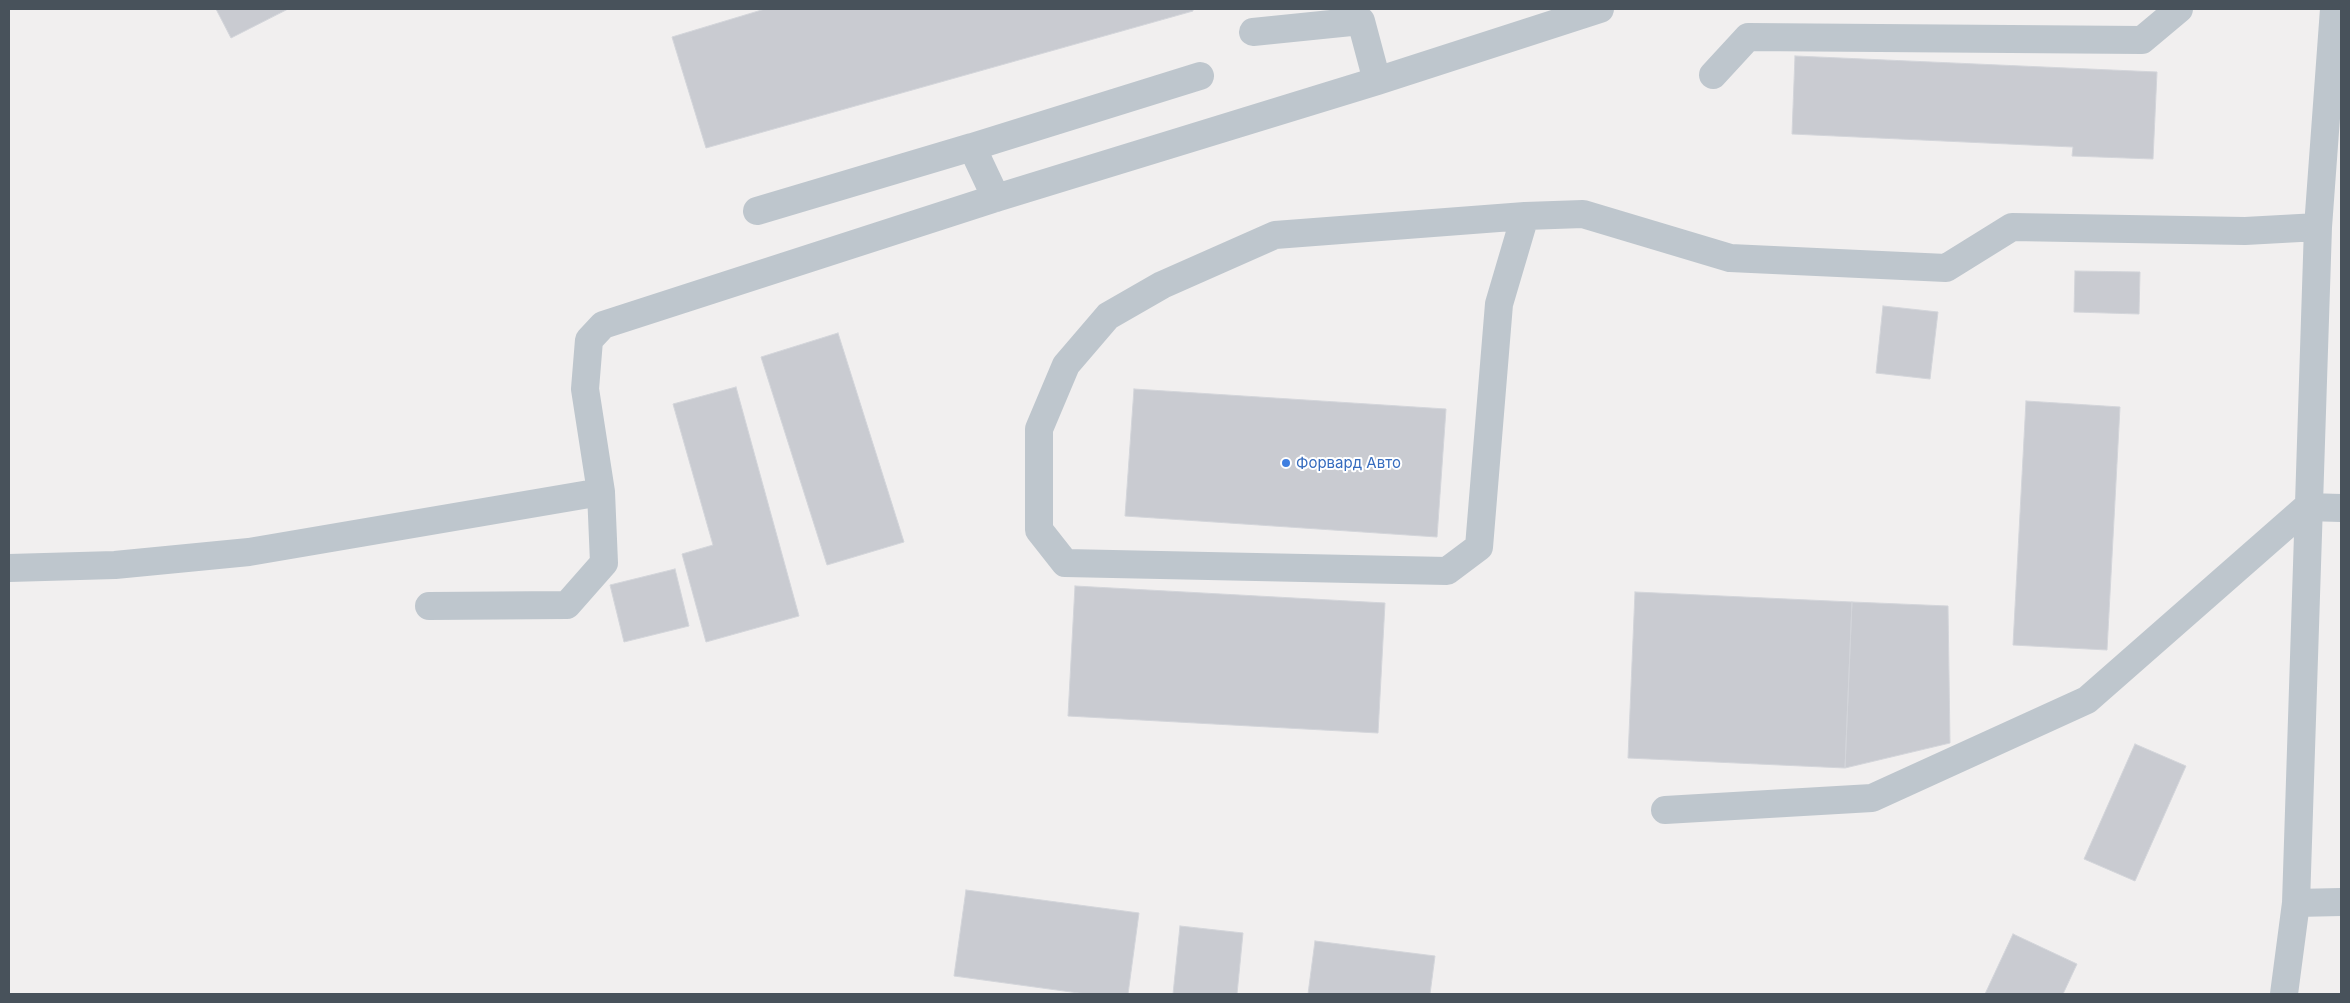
<!DOCTYPE html>
<html>
<head>
<meta charset="utf-8">
<style>
	body { margin:0 }
	#map { position:relative; width:2350px; height:1003px; overflow:hidden; background:#f1efef; font-family:Inter,sans-serif }
	canvas { display:block }
	.frame { position:absolute; inset:0; border:10px solid #48525b; pointer-events:none }
</style>
</head>
<body>
<div id="map">
<canvas width="2350" height="1003"></canvas>
<div class="frame"></div>
</div>
<script>
const ctx = document.querySelector('canvas').getContext('2d');
ctx.lineJoin = 'round';
function fillPath(path, color) {
  ctx.fillStyle = color;
  ctx.fill(path, 'evenodd');
}
function poly(rows) {
  const path = new Path2D();
  for (const r of rows) {
    path.moveTo(r[0], r[1]);
    for (let i = 2; i < r.length; i += 2) path.lineTo(r[i], r[i + 1]);
  }
  return path;
}
function stroke(path, color, width, dash) {
  ctx.strokeStyle = color;
  ctx.lineWidth = width;
  ctx.lineCap = dash ? 'butt' : 'round';
  ctx.setLineDash(dash || []);
  ctx.stroke(path);
}
function label(font, color, halo, rows, align = 'center') {
  ctx.font = font + ' Inter,sans-serif';
  ctx.lineWidth = 4;
  ctx.setLineDash([]);
  ctx.textBaseline = 'middle';
  ctx.strokeStyle = halo;
  ctx.fillStyle = color;
  for (const [text, x, y, turn = 0] of rows) {
    ctx.save();
    ctx.translate(x, y);
    ctx.rotate((+turn || 0) * Math.PI / 180);
    ctx.textAlign = isNaN(turn) ? turn : align;
    if (halo) ctx.strokeText(text, 0, 0);
    ctx.fillText(text, 0, 0);
    ctx.restore();
  }
}
const building = poly([
	[216,9,288,9,231,38,216,9],
	[765,9,1193,9,1193,11,706,148,672,37,765,9],
	[1795,56,2157,72,2153,159,2072,156,2073,147,1792,134,1795,56],
	[2075,271,2140,272,2139,314,2074,312,2075,271],
	[1883,306,1938,312,1930,379,1876,373,1883,306],
	[838,333,904,542,827,565,761,357,838,333],
	[736,387,799,616,706,642,682,554,713,545,673,404,736,387],
	[1134,389,1446,409,1437,537,1125,516,1134,389],
	[2026,401,2120,407,2107,650,2013,645,2026,401],
	[675,569,689,626,624,642,610,585,675,569],
	[1075,586,1385,603,1378,733,1068,716,1075,586],
	[1635,592,1852,602,1845,768,1628,758,1635,592],
	[1852,602,1948,606,1950,743,1845,768,1852,602],
	[2135,744,2186,766,2135,881,2084,859,2135,744],
	[966,890,1139,913,1128,994,1086,994,954,976,966,890],
	[1180,926,1243,933,1237,994,1173,994,1180,926],
	[2013,934,2077,964,2063,994,1985,994,2013,934],
	[1315,941,1435,956,1430,994,1308,994,1315,941]
]);
const minor = poly([
	[1253,32,1361,21,1377,81],
	[1713,75,1748,37,2142,40,2179,9],
	[996,198,972,147,1200,76],
	[757,211,972,147],
	[1525,216,1499,304,1479,547,1447,571,1065,563,1039,530,1039,429,1066,365,1108,316,1162,285,1275,235,1525,216,1583,214,1730,258,1946,268,2012,227,2245,231,2318,227],
	[9,568,115,565,249,552,601,492],
	[429,606,567,605,604,563,601,492,585,389,589,340,603,325,996,198,1377,81,1600,9],
	[1665,810,1872,798,2087,700,2307,507,2341,508],
	[2296,903,2341,902],
	[2284,994,2296,903,2318,227,2334,9]
]);
const markers = [
	[1286,463,5,"#3f7fe0"]
];
const shopNames = [
	["Форвард Авто",1296,463]
];
fillPath(building, '#c9cbd1');
stroke(building, '#d3d5da', 1);
stroke(minor, '#bec6cd', 28);
for (const [x, y, r, color] of markers) {
  const dot = new Path2D();
  dot.arc(x, y, r, 0, 2 * Math.PI);
  ctx.fillStyle = color;
  ctx.fill(dot);
  stroke(dot, '#fff', 2);
}
label('15px', '#366cbe', '#fff', shopNames, 'left');
</script>
</body>
</html>
